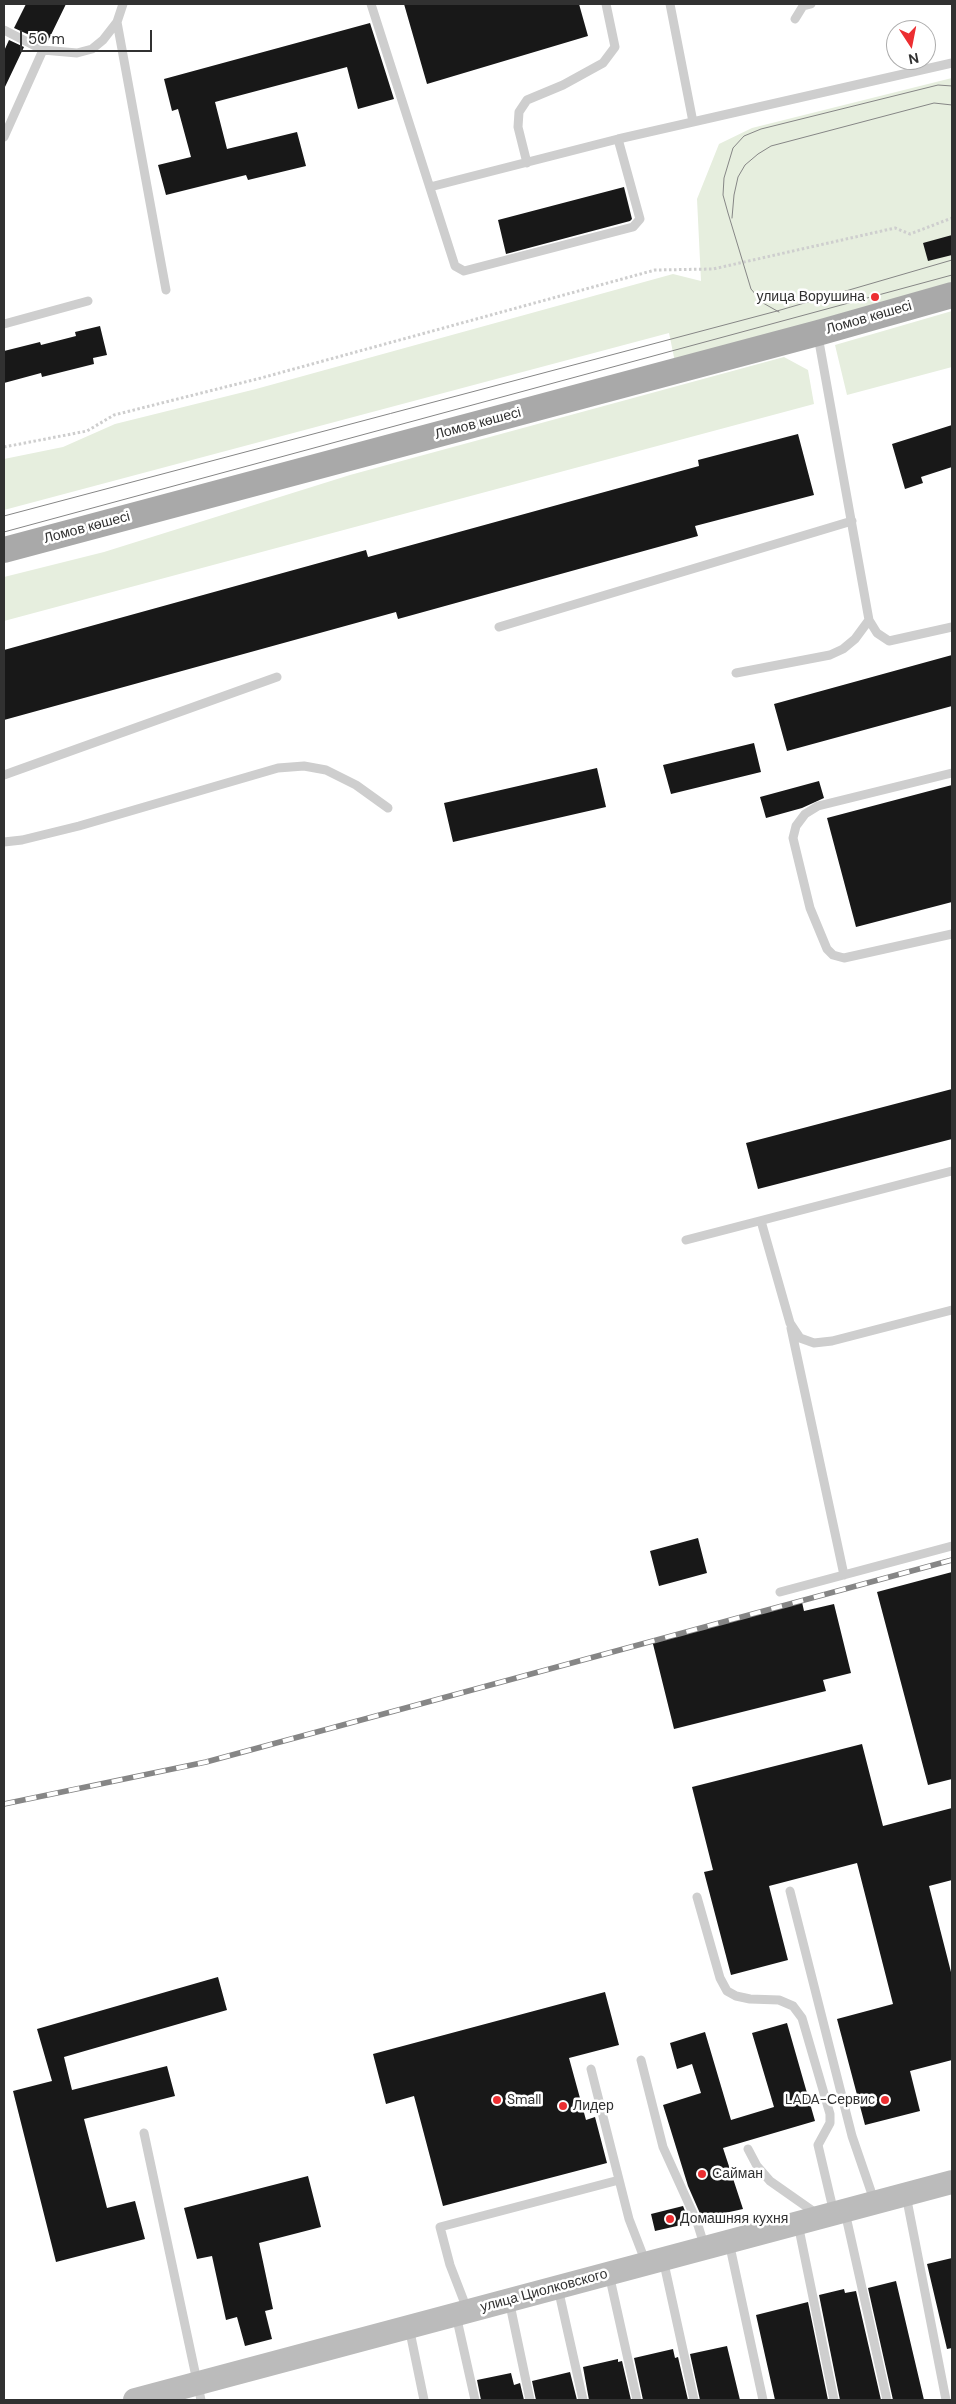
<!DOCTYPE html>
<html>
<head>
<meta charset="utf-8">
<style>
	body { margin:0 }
	#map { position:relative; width:956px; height:2404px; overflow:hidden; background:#fff; font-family:"DM Sans",sans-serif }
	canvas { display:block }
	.frame { position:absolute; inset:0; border:5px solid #313131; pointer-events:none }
	.north { position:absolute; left:886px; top:20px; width:50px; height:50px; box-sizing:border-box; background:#fff; border:1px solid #adadad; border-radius:50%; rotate:169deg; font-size:14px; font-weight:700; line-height:20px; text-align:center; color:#313131 }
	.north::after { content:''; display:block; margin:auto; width:18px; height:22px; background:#ec2e31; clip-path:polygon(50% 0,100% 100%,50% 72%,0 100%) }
	.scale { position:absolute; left:20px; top:30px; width:132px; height:22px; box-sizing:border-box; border:2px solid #313131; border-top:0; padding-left:6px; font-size:15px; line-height:18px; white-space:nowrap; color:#313131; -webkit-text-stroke:4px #fff; paint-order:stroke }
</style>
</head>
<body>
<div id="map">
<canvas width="956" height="2404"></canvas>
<div class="frame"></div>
<div class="north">N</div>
<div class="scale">50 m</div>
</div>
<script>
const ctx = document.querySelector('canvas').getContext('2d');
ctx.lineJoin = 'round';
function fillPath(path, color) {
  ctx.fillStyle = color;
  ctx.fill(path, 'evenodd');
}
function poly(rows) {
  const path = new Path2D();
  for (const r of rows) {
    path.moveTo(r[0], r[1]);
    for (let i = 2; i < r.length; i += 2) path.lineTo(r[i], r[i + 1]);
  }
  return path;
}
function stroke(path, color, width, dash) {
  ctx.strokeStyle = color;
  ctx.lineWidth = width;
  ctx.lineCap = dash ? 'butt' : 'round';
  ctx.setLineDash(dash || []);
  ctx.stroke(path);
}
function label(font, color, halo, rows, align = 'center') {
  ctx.font = font + ' "DM Sans",sans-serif';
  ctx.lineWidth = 5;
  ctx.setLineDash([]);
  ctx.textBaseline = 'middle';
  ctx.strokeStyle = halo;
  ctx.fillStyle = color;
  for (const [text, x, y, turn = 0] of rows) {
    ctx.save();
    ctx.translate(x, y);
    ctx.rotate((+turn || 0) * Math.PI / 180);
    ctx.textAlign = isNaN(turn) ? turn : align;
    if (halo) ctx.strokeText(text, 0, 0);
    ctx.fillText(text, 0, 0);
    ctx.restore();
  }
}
const green = poly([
	[952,78,952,286,675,362,669,333,4,510,4,459,63,447,115,424,256,389,673,274,701,281,697,199,719,144,752,128],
	[952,311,952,367,847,395,835,345],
	[784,357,808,370,814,404,4,621,4,577,104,552,350,475]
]);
const building = poly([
	[26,4,66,4,47,43,14,28],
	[404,4,579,4,588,36,427,84],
	[370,23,394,99,358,109,347,67,215,102,227,149,297,132,306,166,248,180,246,175,166,195,158,165,191,157,178,109,172,111,164,79],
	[9,40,24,47,4,89,4,51],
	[624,187,632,219,630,221,506,254,498,220],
	[952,235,952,255,928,261,923,243],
	[100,326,107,355,93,358,94,364,42,377,41,373,4,383,4,351,40,342,41,345,76,336,75,332],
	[952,425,952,467,921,477,923,483,905,489,892,444],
	[798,434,814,495,695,526,698,536,398,619,396,612,4,720,4,650,366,550,368,557,699,466,698,460],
	[952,655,952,706,787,751,774,704],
	[754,743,761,772,671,794,663,765],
	[597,768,606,807,453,842,444,803],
	[819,781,824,798,802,808,766,818,760,797],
	[952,785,952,902,856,927,827,818],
	[952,1089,952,1139,758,1189,746,1143],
	[698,1538,707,1573,659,1586,650,1551],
	[952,1572,952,1779,928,1785,877,1592],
	[802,1602,804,1611,834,1604,851,1673,823,1680,826,1691,674,1729,652,1640],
	[862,1744,883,1826,952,1808,952,1880,929,1886,952,1976,952,2060,910,2071,920,2111,865,2125,837,2019,893,2004,857,1863,769,1886,788,1960,731,1975,704,1872,713,1870,692,1787],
	[218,1977,227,2010,64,2057,72,2090,167,2066,175,2096,84,2119,107,2208,135,2201,145,2239,56,2262,13,2091,52,2081,37,2029],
	[605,1992,619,2045,569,2058,586,2120,595,2117,607,2163,443,2206,414,2096,386,2104,373,2054],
	[787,2023,815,2121,723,2148,743,2209,702,2218,688,2186,663,2105,701,2093,692,2064,677,2069,670,2043,705,2032,731,2120,774,2107,752,2033],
	[308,2176,321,2227,259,2243,273,2309,265,2311,272,2339,245,2346,237,2317,226,2320,212,2256,197,2259,184,2208],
	[683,2206,690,2223,655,2231,651,2214],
	[952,2258,952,2348,947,2349,927,2264],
	[896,2281,924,2400,893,2400,868,2288],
	[844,2289,845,2293,856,2291,881,2400,840,2400,819,2295],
	[808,2302,828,2400,775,2400,756,2315],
	[727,2346,740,2400,700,2400,690,2354],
	[673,2349,675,2358,678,2357,688,2400,643,2400,634,2358],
	[618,2359,618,2362,622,2361,631,2400,589,2400,583,2367],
	[570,2372,577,2400,536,2400,532,2381],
	[511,2373,514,2385,520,2383,524,2400,481,2400,477,2380]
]);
const path = poly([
	[4,447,87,431,114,415,261,378,655,270,713,269,895,228,910,234,952,218]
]);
const lane = poly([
	[371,4,455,266,464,271,633,227,640,219,618,139,952,63],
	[670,4,693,122],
	[795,19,803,6,811,4],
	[117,22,166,290],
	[4,30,43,50,77,53,92,49,103,40,117,22,123,4],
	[4,137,43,50],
	[527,163,518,127,519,112,527,100,563,85,603,63,615,47,606,4],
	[430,187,618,139],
	[4,324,88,301],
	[818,336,869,620,877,633,889,641,952,627],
	[499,627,852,521],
	[736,673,830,655,843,649,855,639,869,620],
	[952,773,818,806,805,814,796,826,793,838,810,908,827,949,833,955,844,958,952,934],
	[4,775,277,677],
	[4,842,22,840,79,826,278,768,304,766,326,770,356,785,388,808],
	[761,1221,790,1323,800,1338,814,1343,832,1341,952,1310],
	[686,1240,952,1171],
	[791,1328,844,1575],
	[780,1592,952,1546],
	[790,1891,852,2136,875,2203],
	[697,1897,720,1978,727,1991,736,1996,750,1999,779,2000,793,2006,802,2018,830,2114,830,2123,818,2145,834,2213],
	[641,2060,663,2147,697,2222,705,2248],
	[591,2069,629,2219,646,2263],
	[144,2133,201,2400],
	[748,2149,757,2166,770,2181,817,2214],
	[906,2195,946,2400],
	[845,2212,887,2400],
	[798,2224,834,2400],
	[729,2242,763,2400],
	[663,2259,694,2400],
	[609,2274,637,2400],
	[558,2288,583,2400],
	[509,2300,530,2400],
	[467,2309,450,2265,440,2227,619,2180],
	[456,2315,475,2400],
	[409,2327,424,2400]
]);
const secondary = poly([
	[135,2400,952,2182]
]);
const primary = poly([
	[4,550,818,333,952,295]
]);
const tram = poly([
	[732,218,734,195,738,177,745,165,758,154,771,146,934,103,952,105],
	[779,312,763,303,751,289,728,213,723,195,724,178,733,148,744,136,761,129,938,85,952,86],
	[4,516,777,311,952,260],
	[4,532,952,275]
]);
const rail = poly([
	[4,1804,206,1762,952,1560]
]);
const markers = [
	[875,297,5,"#ec2e31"],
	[497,2100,5,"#ec2e31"],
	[885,2100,5,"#ec2e31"],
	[563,2106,5,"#ec2e31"],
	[702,2174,5,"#ec2e31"],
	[670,2219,5,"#ec2e31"]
];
const poiNames = [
	["улица Ворушина",865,297,"right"],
	["Small",507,2100],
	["LADA-Сервис",875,2100,"right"],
	["Лидер",573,2106],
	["Сайман",712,2174],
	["Домашняя кухня",680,2219]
];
const streetNames = [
	["Ломов көшесі",869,318,-16],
	["Ломов көшесі",478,424,-15],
	["Ломов көшесі",87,528,-15],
	["улица Циолковского",544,2291,-15]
];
fillPath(green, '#e6eede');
fillPath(building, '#181818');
stroke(path, '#cecece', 3, [2.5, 2.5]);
stroke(lane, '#cecece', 9);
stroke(secondary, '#bbb', 24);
stroke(primary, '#a9a9a9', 26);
stroke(tram, '#868686', 1);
stroke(rail, '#868686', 5.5);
stroke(rail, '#fff', 4, [11]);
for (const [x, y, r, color] of markers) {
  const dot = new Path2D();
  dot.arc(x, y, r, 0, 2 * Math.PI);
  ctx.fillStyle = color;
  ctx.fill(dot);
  stroke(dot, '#fff', 2);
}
label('14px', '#313131', '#fff', poiNames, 'left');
label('14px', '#313131', '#fff', streetNames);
</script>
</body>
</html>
